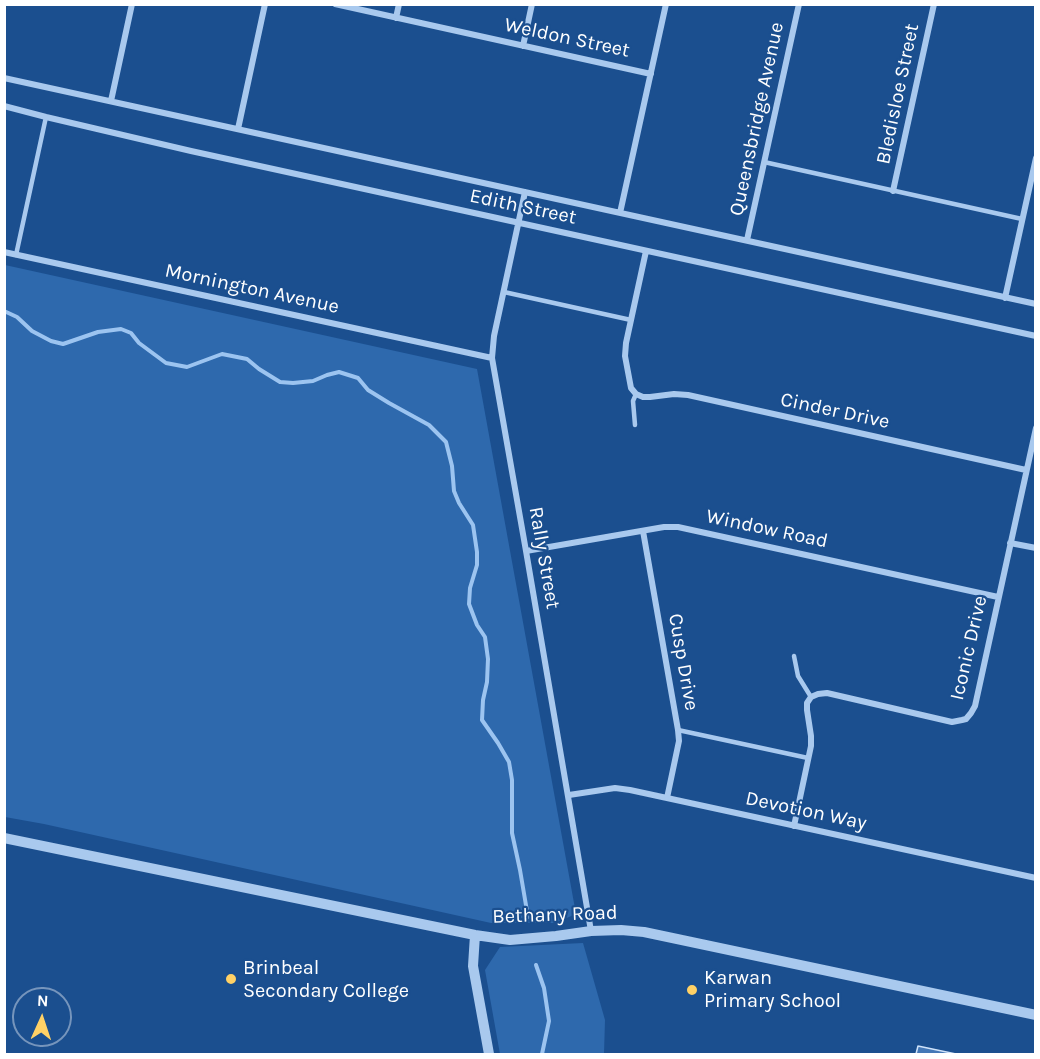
<!DOCTYPE html>
<html>
<head>
<meta charset="utf-8">
<style>
	body { margin:0 }
	#map { position:relative; width:1040px; height:1059px; overflow:hidden; background:#1b4f8f; font-family:Karla,sans-serif }
	canvas { display:block }
	.frame { position:absolute; inset:0; border:6px solid #fff; pointer-events:none }
	.north { position:absolute; left:12px; top:987px; width:60px; height:60px; box-sizing:border-box; background:#1b4f8f; border:2px solid #7695bc; border-radius:50%; rotate:3deg; font-size:16px; font-weight:700; line-height:24px; text-align:center; color:#fff }
	.north::after { content:''; display:block; margin:auto; width:21px; height:27px; background:#ffd166; clip-path:polygon(50% 0,100% 100%,50% 72%,0 100%) }
</style>
</head>
<body>
<div id="map">
<canvas width="1040" height="1059"></canvas>
<div class="frame"></div>
<div class="north">N</div>
</div>
<script>
const ctx = document.querySelector('canvas').getContext('2d');
ctx.lineJoin = 'round';
function fillPath(path, color) {
  ctx.fillStyle = color;
  ctx.fill(path, 'evenodd');
}
function poly(rows) {
  const path = new Path2D();
  for (const r of rows) {
    path.moveTo(r[0], r[1]);
    for (let i = 2; i < r.length; i += 2) path.lineTo(r[i], r[i + 1]);
  }
  return path;
}
function stroke(path, color, width, dash) {
  ctx.strokeStyle = color;
  ctx.lineWidth = width;
  ctx.lineCap = dash ? 'butt' : 'round';
  ctx.setLineDash(dash || []);
  ctx.stroke(path);
}
function label(font, color, halo, rows, align = 'center') {
  ctx.font = font + ' Karla,sans-serif';
  ctx.lineWidth = 4.5;
  ctx.setLineDash([]);
  ctx.textBaseline = 'middle';
  ctx.strokeStyle = halo;
  ctx.fillStyle = color;
  for (const [text, x, y, turn = 0] of rows) {
    ctx.save();
    ctx.translate(x, y);
    ctx.rotate((+turn || 0) * Math.PI / 180);
    ctx.textAlign = isNaN(turn) ? turn : align;
    if (halo) ctx.strokeText(text, 0, 0);
    ctx.fillText(text, 0, 0);
    ctx.restore();
  }
}
const green = poly([
	[5,265,477,369,576,914,555,923,491,923,44,824,5,817],
	[583,943,605,1020,604,1054,500,1054,485,970,500,947]
]);
const stream = poly([
	[4,311,17,317,32,331,51,341,63,344,98,332,121,329,131,333,139,343,166,363,187,367,222,354,247,359,259,369,280,382,293,383,313,381,327,375,339,372,358,378,368,390,389,403,429,425,446,442,452,466,454,491,459,503,473,525,477,552,477,565,470,588,469,604,477,625,485,637,488,659,487,682,483,700,482,720,498,743,509,762,512,780,512,833,520,870,528,917],
	[536,965,544,988,549,1021,542,1054]
]);
const building = poly([
	[918,1046,956,1054,916,1054,918,1046]
]);
const service = poly([
	[764,162,1022,219],
	[16,255,46,117],
	[504,292,631,320],
	[635,425,633,401,636,394],
	[794,656,798,676,811,697],
	[678,730,808,758]
]);
const minor = poly([
	[335,4,651,74],
	[396,18,399,4],
	[523,46,532,4],
	[4,78,1036,304],
	[111,101,132,4],
	[4,106,46,117,191,151,1036,336],
	[238,129,265,4],
	[893,191,934,4],
	[525,192,494,336,492,358,526,551,591,931],
	[620,213,666,4],
	[747,240,799,4],
	[646,251,626,343,625,356,631,388,636,394,643,397,650,397,674,394,688,395,1026,470],
	[4,252,492,358],
	[1005,298,1036,158],
	[643,531,678,730,679,741,667,798],
	[1010,543,1036,548],
	[526,551,664,527,678,527,998,597],
	[569,795,615,788,630,790,1036,878],
	[794,826,811,746,811,736,807,710,807,703,811,697,818,694,827,693,952,722,962,720,966,719,971,713,975,706,1036,428]
]);
const tertiary = poly([
	[4,838,475,935,510,940,556,936,591,931,621,930,644,932,1036,1015],
	[475,935,473,966,489,1054]
]);
const markers = [
	[231,979,6,"#ffd166"],
	[692,990,6,"#ffd166"]
];
const streetNames = [
	["Weldon Street",567,38,12],
	["Bledisloe Street",898,94,-78],
	["Queensbridge Avenue",757,119,-78],
	["Edith Street",523,207,12],
	["Mornington Avenue",252,289,12],
	["Cinder Drive",835,411,12],
	["Window Road",767,529,12],
	["Rally Street",544,558,80],
	["Iconic Drive",969,648,-77],
	["Cusp Drive",683,662,80],
	["Devotion Way",806,811,12],
	["Bethany Road",555,915,-2]
];
const poiNames = [
	["Brinbeal",243,968],
	["Secondary College",243,991],
	["Karwan",704,978],
	["Primary School",704,1001]
];
fillPath(green, '#2e69ad');
stroke(stream, '#9cc4f0', 4);
fillPath(building, '#4478b7');
stroke(building, '#cfe3fa', 1.5);
stroke(service, '#a9c9ee', 4.5);
stroke(minor, '#a9c9ee', 6);
stroke(tertiary, '#a9c9ee', 10);
for (const [x, y, r, color] of markers) {
  const dot = new Path2D();
  dot.arc(x, y, r, 0, 2 * Math.PI);
  ctx.fillStyle = color;
  ctx.fill(dot);
  stroke(dot, '#1b4f8f', 2);
}
label('20px', '#fff', '#1b4f8f', streetNames);
label('20px', '#fff', '#1b4f8f', poiNames, 'left');
</script>
</body>
</html>
